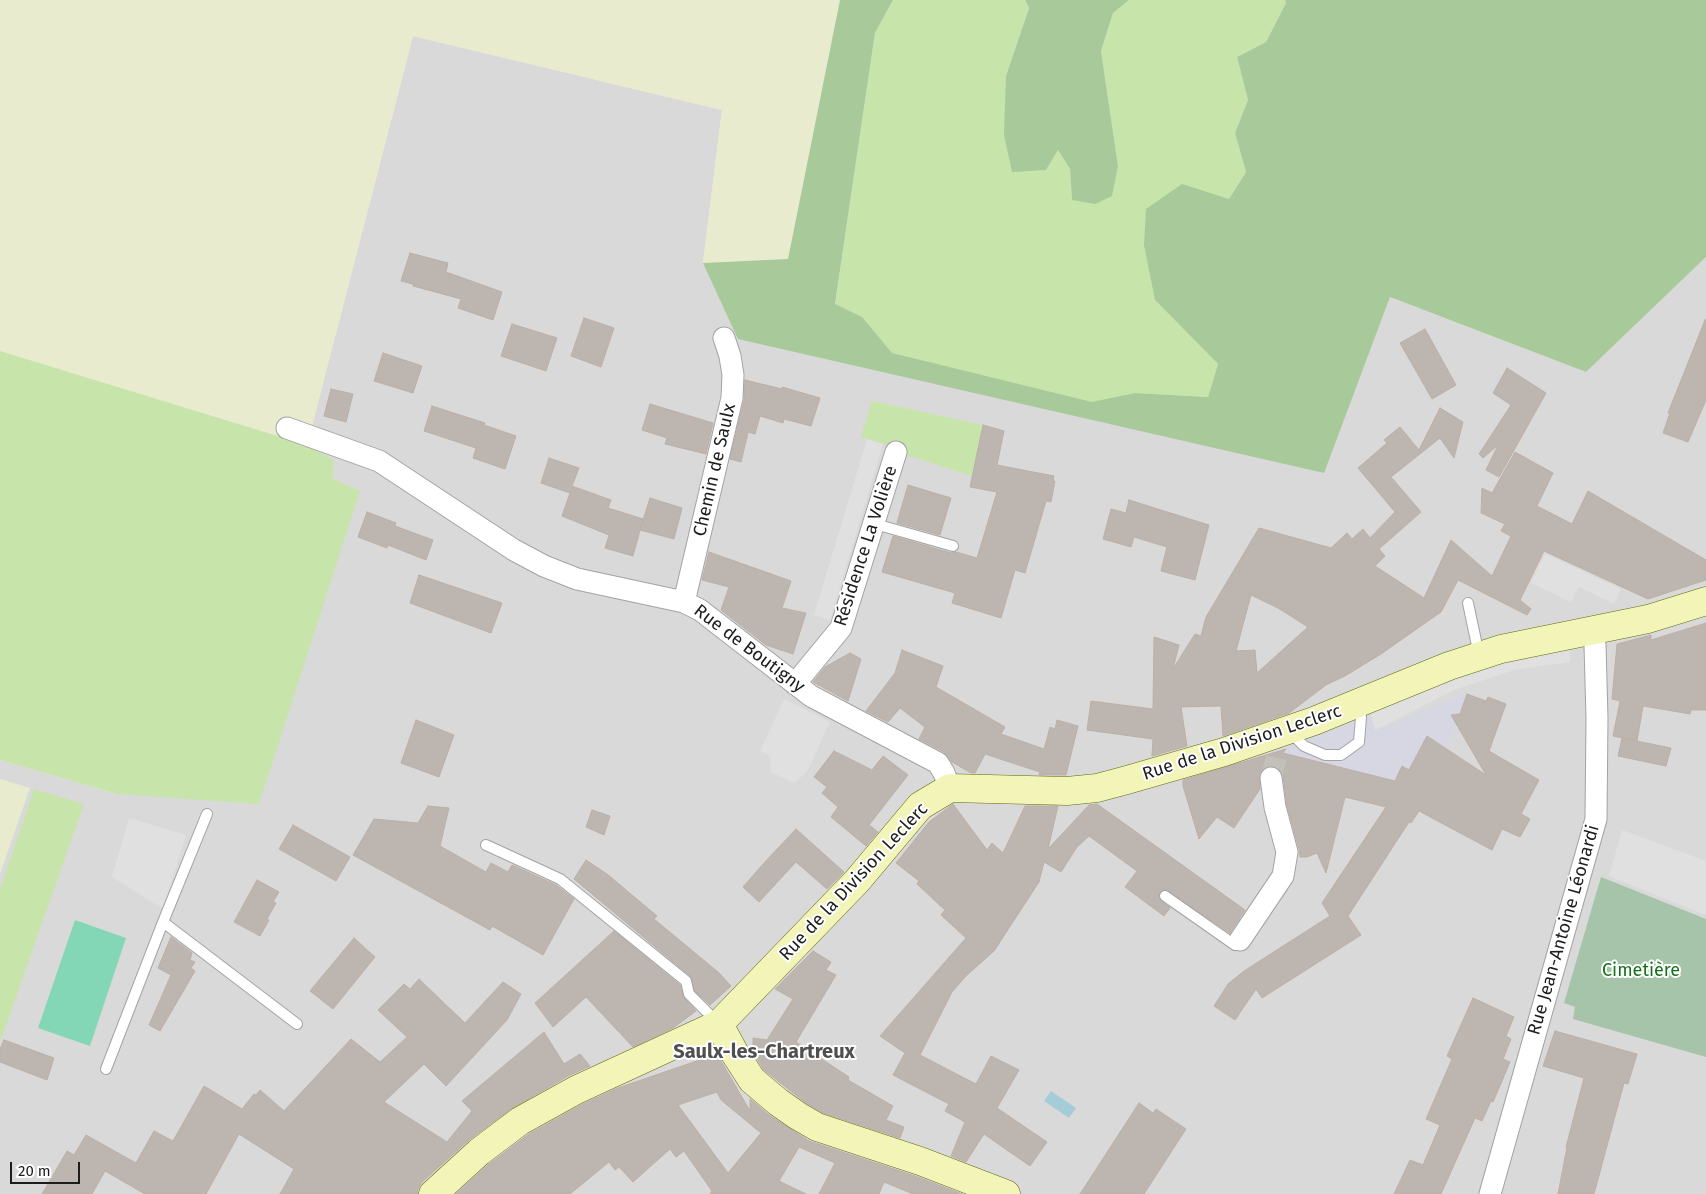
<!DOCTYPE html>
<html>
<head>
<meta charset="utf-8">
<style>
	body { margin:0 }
	#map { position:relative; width:1706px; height:1194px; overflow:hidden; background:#ede9e2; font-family:"Fira Sans",sans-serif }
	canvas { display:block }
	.scale { position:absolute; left:10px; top:1162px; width:70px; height:22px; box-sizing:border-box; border:2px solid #1c1c1c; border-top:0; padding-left:6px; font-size:15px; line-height:18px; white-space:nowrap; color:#1c1c1c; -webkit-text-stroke:4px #fff; paint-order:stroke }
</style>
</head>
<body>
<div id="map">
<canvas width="1706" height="1194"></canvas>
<div class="scale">20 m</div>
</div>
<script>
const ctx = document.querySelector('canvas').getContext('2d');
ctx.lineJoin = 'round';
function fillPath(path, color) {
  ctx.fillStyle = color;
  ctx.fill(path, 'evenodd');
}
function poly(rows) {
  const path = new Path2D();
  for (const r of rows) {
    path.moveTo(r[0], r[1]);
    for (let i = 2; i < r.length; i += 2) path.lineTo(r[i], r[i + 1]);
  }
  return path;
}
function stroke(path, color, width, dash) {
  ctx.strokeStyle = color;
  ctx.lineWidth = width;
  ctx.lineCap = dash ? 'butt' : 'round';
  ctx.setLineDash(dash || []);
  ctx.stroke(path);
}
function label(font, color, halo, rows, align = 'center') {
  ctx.font = font + ' "Fira Sans",sans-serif';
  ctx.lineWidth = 4;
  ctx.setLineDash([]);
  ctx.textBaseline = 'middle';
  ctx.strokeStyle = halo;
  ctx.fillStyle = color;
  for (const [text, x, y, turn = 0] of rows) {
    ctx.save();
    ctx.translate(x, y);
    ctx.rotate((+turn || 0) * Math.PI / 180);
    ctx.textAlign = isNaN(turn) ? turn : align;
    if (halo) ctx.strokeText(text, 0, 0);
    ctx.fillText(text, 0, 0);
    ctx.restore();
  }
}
const residential = poly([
	[413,36,722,110,703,263,1323,473,1390,297,1586,372,1706,257,1706,1194,0,1194,0,760,117,794,359,491,332,478,307,445]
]);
const farmland = poly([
	[0,0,840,0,788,259,703,263,722,110,413,36,307,445,0,351],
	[0,779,30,788,0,874]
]);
const grass = poly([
	[893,0,1025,0,1029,8,1006,76,1012,171,1046,170,1058,150,1070,169,1072,200,1118,166,1101,51,1113,13,1129,0,1285,0,1286,3,1266,42,1237,57,1248,100,1235,133,1246,172,1229,199,1182,185,1155,300,1218,364,1208,397,1135,393,1092,403,1030,388,892,353,862,317,835,305,875,33],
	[0,351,307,445,334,461,332,478,360,491,259,804,117,794,0,760],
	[872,401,983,425,972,476,906,455,907,451,861,437],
	[34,789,84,804,0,1042,0,889]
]);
const forest = poly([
	[840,0,893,0,875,33,835,304,862,317,892,353,1092,402,1135,393,1208,397,1218,364,1155,300,1144,245,1146,209,1182,184,1229,199,1246,172,1235,133,1248,100,1237,57,1266,42,1286,3,1285,0,1706,0,1706,257,1586,372,1390,297,1324,473,738,339,703,263,788,259],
	[1025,0,1129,0,1113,13,1101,51,1118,166,1112,196,1095,204,1072,200,1070,169,1058,150,1046,170,1012,172,1004,135,1006,76,1029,8]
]);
const cemetery = poly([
	[1601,877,1706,919,1706,1057,1573,1019,1575,1007,1564,1003]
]);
const pitch = poly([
	[75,920,126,938,90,1046,38,1028]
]);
const parking = poly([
	[867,439,883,444,830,620,814,615],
	[1545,554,1621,589,1614,604,1579,587,1571,602,1531,583],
	[1569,643,1570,662,1514,670,1454,690,1374,731,1370,711,1457,672],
	[784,699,830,722,807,772,794,783,771,772,770,756,760,751],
	[129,818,186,835,163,909,112,877],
	[1622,830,1706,861,1706,915,1609,876]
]);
const plaza = poly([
	[1467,694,1460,715,1454,715,1453,718,1457,722,1446,749,1427,737,1409,770,1402,766,1395,781,1272,750,1370,711,1375,730]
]);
const water = poly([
	[1051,1091,1076,1108,1069,1118,1044,1101]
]);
const building = poly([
	[410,253,448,263,446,272,502,292,493,320,458,308,461,299,413,286,413,284,401,281,410,253],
	[584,318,614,328,601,367,571,356,584,318],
	[1705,320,1706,320,1706,400,1688,442,1663,433,1670,413,1668,413,1705,320],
	[512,324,557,338,546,371,501,356,512,324],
	[1425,329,1456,385,1432,399,1400,343,1425,329],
	[383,353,422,366,413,393,374,381,383,353],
	[1507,368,1546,393,1499,477,1486,470,1498,445,1483,458,1479,454,1511,405,1493,393,1507,368],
	[745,380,782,389,782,387,820,398,811,426,784,419,783,423,760,416,755,434,737,429,744,401,745,380],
	[331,389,353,394,346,422,324,416,331,389],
	[650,404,713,423,706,454,665,444,667,438,642,430,650,404],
	[432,406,485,423,484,425,516,436,505,469,473,458,476,448,424,431,432,406],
	[1440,408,1463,422,1454,458,1440,438,1391,477,1421,512,1379,549,1385,556,1375,566,1424,598,1451,540,1492,576,1511,536,1501,531,1505,524,1481,513,1482,488,1492,493,1515,452,1553,473,1537,506,1572,524,1588,491,1706,560,1706,580,1648,599,1544,551,1520,600,1531,609,1527,615,1458,580,1441,612,1381,654,1345,676,1326,685,1289,713,1223,736,1221,706,1181,707,1187,746,1152,756,1153,739,1087,730,1091,701,1153,709,1154,637,1179,645,1173,669,1195,634,1201,636,1206,617,1259,528,1331,548,1347,533,1352,539,1363,529,1370,538,1395,512,1358,468,1387,443,1384,440,1400,427,1419,450,1440,408],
	[1251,595,1278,608,1308,627,1257,673,1255,650,1236,651,1251,595],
	[983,425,1004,431,997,465,1054,476,1053,481,1055,481,1051,502,1046,501,1025,573,1015,570,1001,618,952,603,955,593,882,572,893,536,951,553,956,552,977,558,997,492,970,487,983,425],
	[737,430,748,433,741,462,730,459,737,430],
	[549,458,579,468,572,486,611,500,608,508,643,519,633,556,605,548,609,535,562,516,570,493,541,483,549,458],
	[908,485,951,498,940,535,897,523,908,485],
	[650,498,682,508,674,539,640,530,650,498],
	[1129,500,1209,525,1195,580,1161,571,1167,547,1134,537,1131,547,1103,539,1111,509,1126,513,1129,500],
	[367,512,396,523,395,526,433,540,426,560,388,545,387,548,358,537,367,512],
	[709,552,791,581,782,608,806,613,793,654,766,645,721,610,729,587,702,580,709,552],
	[419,575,502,603,491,633,410,603,419,575],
	[1706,623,1706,710,1691,710,1690,714,1643,706,1637,741,1613,736,1620,701,1612,699,1617,644,1651,635,1651,640,1706,623],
	[902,650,943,666,936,687,1005,727,1001,734,1044,749,1050,727,1055,729,1057,720,1078,726,1066,775,1039,775,1040,772,985,754,975,773,971,773,952,762,944,752,919,739,925,727,900,708,888,722,866,711,895,673,902,650],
	[850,653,861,659,848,701,813,682,825,667,850,653],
	[1467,694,1486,701,1488,697,1506,704,1489,751,1539,780,1521,814,1530,819,1520,837,1502,829,1492,850,1419,811,1411,823,1409,822,1348,916,1361,935,1262,998,1256,989,1235,1020,1214,1006,1228,984,1244,971,1330,916,1322,903,1386,807,1345,797,1326,873,1317,853,1307,857,1300,857,1299,849,1287,805,1283,776,1276,764,1275,766,1269,766,1264,768,1260,773,1260,789,1234,828,1217,817,1199,839,1183,786,1183,780,1286,749,1283,753,1395,781,1402,766,1409,770,1427,736,1486,775,1451,715,1460,714,1467,694],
	[416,720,454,735,439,777,401,763,416,720],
	[1622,738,1671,748,1666,766,1618,756,1622,738],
	[834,751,872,770,883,756,908,775,869,825,878,832,866,846,831,817,838,807,822,793,827,787,814,777,834,751],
	[953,804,987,850,992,843,1003,853,1025,806,1058,806,1048,849,1089,805,1097,804,1245,910,1230,933,1165,889,1160,892,1158,896,1161,901,1170,908,1164,916,1125,887,1137,871,1089,836,1077,847,1061,872,1044,862,1039,882,994,951,966,976,952,992,920,1055,976,1084,991,1056,1019,1070,997,1108,1047,1142,1030,1166,984,1134,966,1162,951,1156,965,1122,945,1111,949,1104,893,1075,905,1053,880,1036,966,938,941,915,945,910,917,884,919,881,896,863,929,822,953,804],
	[428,806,449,808,440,846,486,872,491,863,508,872,512,865,556,885,574,899,543,955,492,926,490,930,353,855,374,819,418,823,428,806],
	[592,810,610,816,604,835,586,827,592,810],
	[293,825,350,857,336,881,279,849,293,825],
	[796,829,844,872,827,889,796,862,759,902,743,887,764,863,796,829],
	[586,860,607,874,657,916,654,919,718,972,731,986,710,1005,695,991,690,976,574,879,586,860],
	[257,880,279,892,273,902,276,903,267,919,269,920,260,936,234,922,257,880],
	[614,931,680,985,684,998,696,1011,673,1028,633,1047,586,997,553,1027,535,1003,614,931],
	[171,937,192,953,190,960,195,962,191,968,195,971,160,1031,149,1025,171,975,158,968,171,937],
	[354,938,375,957,333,1009,310,991,354,938],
	[813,951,831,962,826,970,836,975,796,1042,849,1077,848,1080,893,1106,886,1120,904,1127,900,1138,823,1113,806,1103,764,1070,753,1052,753,1038,767,1040,793,999,775,989,813,951],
	[419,979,465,1023,503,982,521,994,507,1020,446,1086,424,1064,384,1102,447,1142,472,1111,462,1101,544,1032,564,1064,580,1054,590,1066,568,1076,511,1109,469,1140,422,1182,418,1189,418,1194,280,1194,294,1169,239,1134,206,1194,145,1194,105,1171,92,1194,42,1194,67,1151,74,1155,86,1135,136,1163,154,1131,173,1141,204,1086,242,1109,254,1094,256,1095,260,1090,284,1111,351,1039,380,1062,407,1037,378,1010,404,984,410,989,419,979],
	[1473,998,1514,1017,1506,1036,1511,1039,1503,1059,1510,1062,1493,1102,1491,1101,1482,1121,1475,1118,1441,1194,1394,1194,1410,1160,1423,1165,1440,1125,1426,1119,1452,1059,1447,1056,1473,998],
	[1555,1031,1637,1054,1628,1084,1624,1083,1594,1194,1558,1194,1567,1147,1566,1147,1584,1078,1543,1066,1555,1031],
	[4,1040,54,1058,47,1080,0,1062,0,1049,4,1040],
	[717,1054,750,1111,750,1099,769,1115,809,1141,915,1176,962,1194,913,1194,884,1182,879,1194,819,1194,835,1163,799,1147,779,1181,806,1194,710,1194,712,1191,684,1151,676,1157,670,1149,633,1182,619,1167,615,1170,609,1162,570,1194,456,1194,489,1164,529,1134,583,1104,618,1088,717,1054],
	[717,1092,721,1100,761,1133,728,1173,678,1105,717,1092],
	[1139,1103,1153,1113,1156,1109,1186,1129,1144,1194,1080,1194,1139,1103]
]);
const streetTunnel = poly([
	[1271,778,1278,752]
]);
const lane = poly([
	[875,524,953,546],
	[1468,603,1479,655],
	[1290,732,1304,746,1325,755,1341,755,1359,742,1361,717,1357,706],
	[486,845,560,879,686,981,689,994,718,1023],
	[1165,896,1235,945,1240,940],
	[163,922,297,1024],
	[106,1069,163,922,207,814]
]);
const street = poly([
	[287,428,379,461,514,550,544,566,577,579,684,602,700,610,811,696,938,763,944,773,950,788],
	[684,602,732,398,733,375,730,356,724,338],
	[795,684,841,628,896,452],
	[1240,940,1283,876,1287,852,1275,807,1271,778],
	[1490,1194,1596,819,1597,718,1595,645,1593,630]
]);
const secondary = poly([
	[719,1024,734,1052,752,1080,778,1102,798,1116,817,1127,920,1161,1006,1194],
	[433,1194,479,1152,520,1121,576,1090,719,1024,857,881,920,806,950,788,1067,791,1097,788,1127,780,1224,752,1314,721,1449,666,1501,649,1648,619,1706,601]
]);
const streetNames = [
	["Chemin de Saulx",715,470,-77],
	["Résidence La Volière",866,546,-72],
	["Rue de Boutigny",749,649,37],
	["Rue de la Division Leclerc",1242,743,-18],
	["Rue de la Division Leclerc",854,882,-47],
	["Rue Jean-Antoine Léonardi",1564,930,-74]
];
const parkNames = [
	["Cimetière",1641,971]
];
const quarterNames = [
	["Saulx-les-Chartreux",764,1052]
];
fillPath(residential, '#dad9d9');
fillPath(farmland, '#e9ebce');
fillPath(grass, '#c7e4aa');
fillPath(forest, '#a8c999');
fillPath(cemetery, '#a5c4a9');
fillPath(pitch, '#84d7b6');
fillPath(parking, '#e0e0e0');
fillPath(plaza, '#d6d7e2');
fillPath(water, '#a5cdd8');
fillPath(building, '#bdb5af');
stroke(building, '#bdb0a5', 1);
stroke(streetTunnel, '#c3c0ba', 21, [21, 11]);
stroke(lane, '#a3a3a3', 12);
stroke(street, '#a3a3a3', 23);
stroke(secondary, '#606a0c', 29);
stroke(lane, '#fff', 10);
stroke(street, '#fff', 21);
stroke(secondary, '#f2f4b8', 28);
label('18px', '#1c1c1c', '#fff', streetNames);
label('18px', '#127119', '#fff', parkNames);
label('bold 20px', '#4f4f4f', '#fff', quarterNames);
</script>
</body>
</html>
